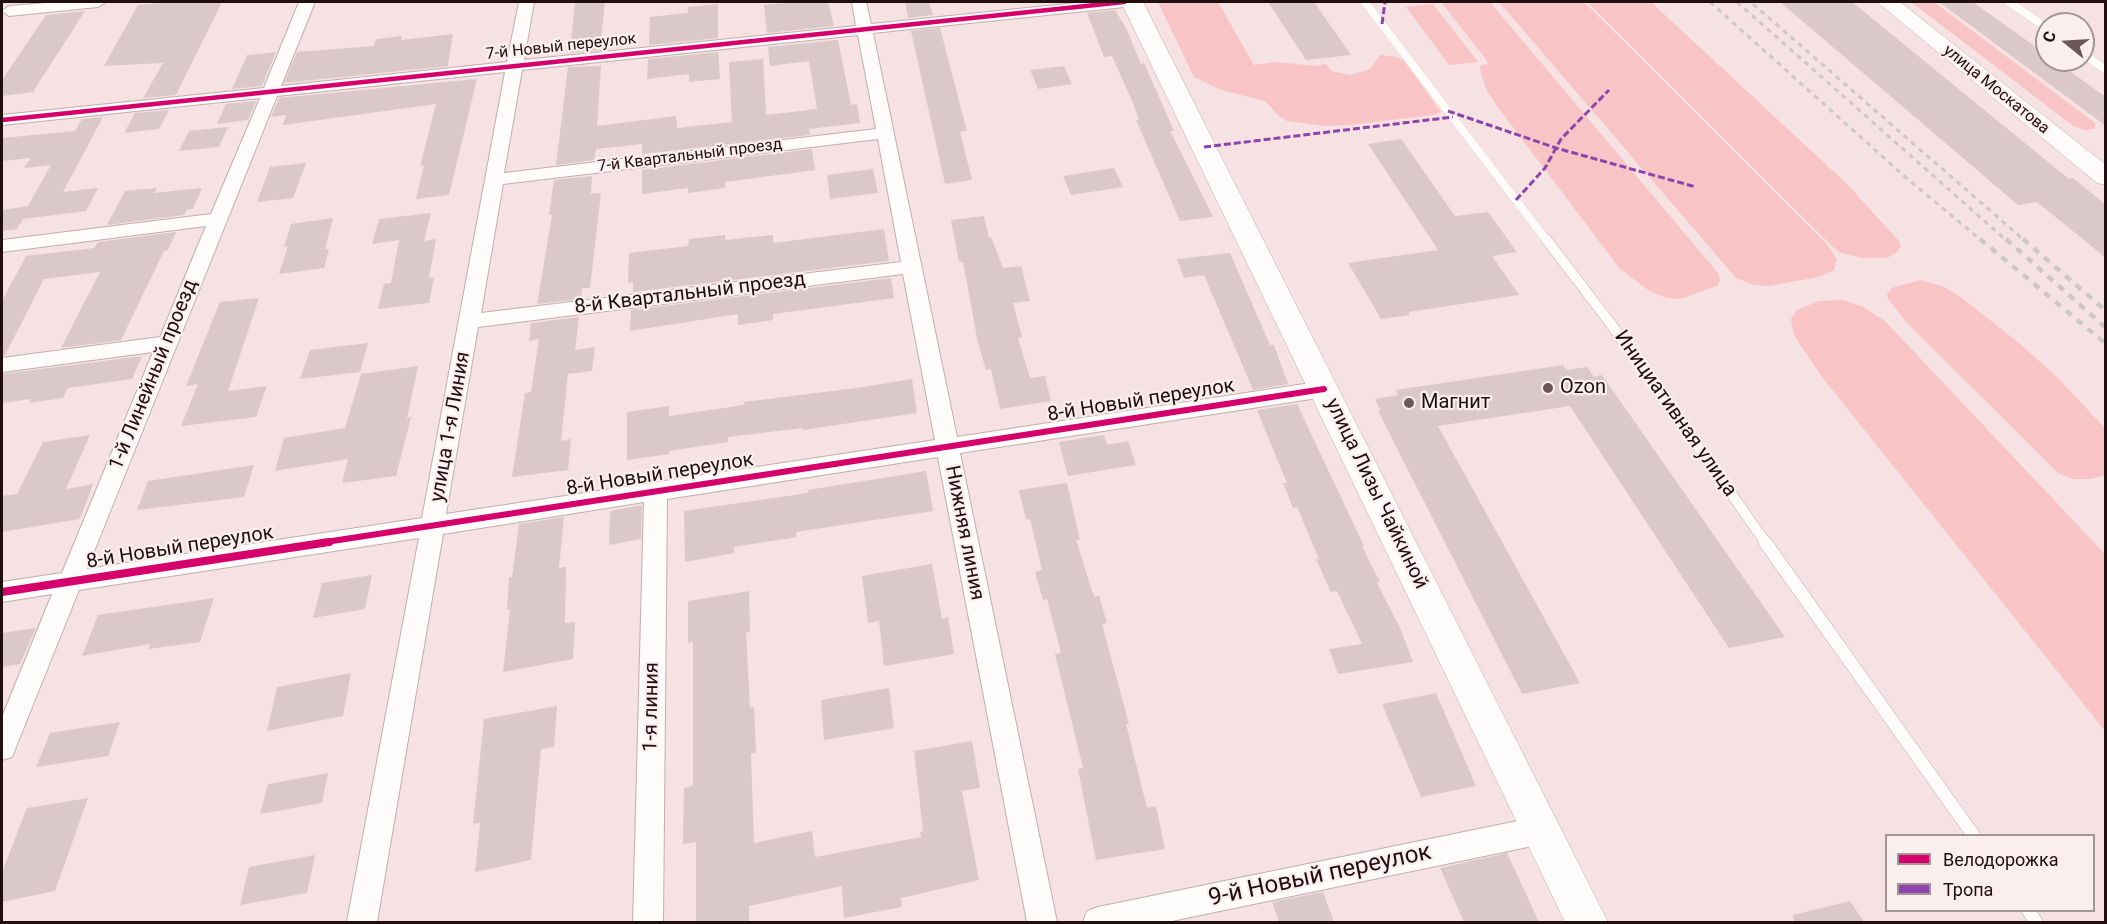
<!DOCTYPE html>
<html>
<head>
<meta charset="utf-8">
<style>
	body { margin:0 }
	#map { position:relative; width:2107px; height:924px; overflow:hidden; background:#f6e2e2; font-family:Roboto,sans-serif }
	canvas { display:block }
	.frame { position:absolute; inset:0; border:3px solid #210e0f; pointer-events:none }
	.legend { position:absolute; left:1885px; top:834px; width:210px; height:78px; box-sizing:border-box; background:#faeeee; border:2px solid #a39495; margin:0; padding:8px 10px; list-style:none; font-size:18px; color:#210e0f }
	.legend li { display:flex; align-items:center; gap:12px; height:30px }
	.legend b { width:30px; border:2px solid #a39495 }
	.north { position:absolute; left:2035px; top:12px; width:60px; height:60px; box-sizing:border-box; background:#faeeee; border:2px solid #a39495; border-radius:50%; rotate:288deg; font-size:16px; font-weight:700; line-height:24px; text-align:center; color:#210e0f }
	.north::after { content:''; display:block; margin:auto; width:21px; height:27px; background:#6c5859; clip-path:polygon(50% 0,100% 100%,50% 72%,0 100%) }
</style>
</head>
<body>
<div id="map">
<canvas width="2107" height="924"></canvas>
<div class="frame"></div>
<ul class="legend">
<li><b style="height:8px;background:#d6006c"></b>Велодорожка</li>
<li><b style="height:8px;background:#8e44ad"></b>Тропа</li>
</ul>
<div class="north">С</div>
</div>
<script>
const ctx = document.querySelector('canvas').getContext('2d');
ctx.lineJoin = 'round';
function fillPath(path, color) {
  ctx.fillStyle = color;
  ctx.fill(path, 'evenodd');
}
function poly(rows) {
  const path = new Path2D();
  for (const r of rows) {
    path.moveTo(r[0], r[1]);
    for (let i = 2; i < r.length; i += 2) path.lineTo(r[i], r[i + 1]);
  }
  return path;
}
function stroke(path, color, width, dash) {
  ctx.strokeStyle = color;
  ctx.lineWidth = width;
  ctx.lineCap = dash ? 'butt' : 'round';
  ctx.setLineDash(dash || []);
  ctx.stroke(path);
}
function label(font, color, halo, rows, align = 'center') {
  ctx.font = font + ' Roboto,sans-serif';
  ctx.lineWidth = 4.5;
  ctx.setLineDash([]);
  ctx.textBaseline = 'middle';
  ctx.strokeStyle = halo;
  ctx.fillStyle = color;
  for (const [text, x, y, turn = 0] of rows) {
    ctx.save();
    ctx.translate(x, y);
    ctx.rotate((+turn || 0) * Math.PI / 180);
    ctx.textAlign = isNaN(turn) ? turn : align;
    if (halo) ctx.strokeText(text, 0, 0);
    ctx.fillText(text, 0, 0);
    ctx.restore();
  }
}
const green = poly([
	[1158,2,1218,2,1254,65,1277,62,1314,66,1326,64,1331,71,1351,75,1370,69,1380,55,1397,57,1404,61,1441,112,1434,115,1350,125,1324,126,1287,121,1280,117,1265,101,1221,90,1194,77],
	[1441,2,1490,2,1718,273,1720,280,1717,286,1680,299,1667,298,1651,292,1620,269,1497,106,1487,91,1481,73,1480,66,1488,64,1485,58],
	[1499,2,1584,2,1826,243,1837,259,1834,270,1819,277,1769,286,1754,285,1736,278],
	[1587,2,1651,2,1847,184,1898,240,1901,246,1897,252,1887,258,1863,258,1841,253,1833,247],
	[1911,2,1934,2,2095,123,2095,129,2084,130,2072,125],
	[1433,4,1478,62,1449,65,1406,7],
	[1921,280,1944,287,1962,298,2019,343,2057,377,2105,428,2105,475,2091,479,2073,479,2058,473,1908,324,1888,299,1887,294,1892,288],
	[1844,300,1863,307,1885,321,2105,554,2105,731,1822,377,1801,346,1793,332,1791,319,1797,310,1819,301]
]);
const building = poly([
	[170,2,222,2,176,95,143,98,163,63,104,66,138,5],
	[605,2,600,50,570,53,575,3],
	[796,2,828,2,834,26,767,33,764,5],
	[905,2,929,2,933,15,908,18],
	[1268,2,1314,2,1351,55,1306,60],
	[1780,2,1852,2,2069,179,2073,178,2106,205,2106,258,2037,202,2018,205],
	[1939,2,1973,2,2047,55,2047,60,2054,60,2106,97,2106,126],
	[718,4,718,38,649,45,650,17,688,13,688,7],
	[1115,10,1126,28,1141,64,1144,63,1174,131,1170,131,1213,217,1180,221,1136,120,1139,120,1133,103,1112,56,1104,57,1087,13],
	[85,11,33,92,2,96,2,80,46,15],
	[940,28,967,131,960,132,972,180,945,184,911,31],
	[453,34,448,66,284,83,297,52,374,46,376,39,402,36,401,40],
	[838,40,851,105,857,104,860,123,809,129,810,135,642,154,642,144,596,149,594,160,556,165,568,67,601,66,597,126,676,116,677,128,732,122,729,62,763,59,766,115,817,109,809,61,770,66,768,47],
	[276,52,262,86,232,89,247,55],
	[718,52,720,79,689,82,689,74,647,79,648,59],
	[1064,66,1072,84,1038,89,1030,70],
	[477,79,449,195,416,199,424,165,420,166,436,104,283,125,286,115,271,117,279,98],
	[256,101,248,120,217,124,226,104],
	[169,110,159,129,124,133,135,113],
	[103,117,63,192,98,188,86,211,23,219,17,229,2,231,2,210,28,206,51,165,24,168,31,158,2,161,2,138,75,131,82,119],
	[228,127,219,147,179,151,189,131],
	[1401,139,1455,216,1488,212,1517,252,1492,256,1519,295,1409,312,1410,315,1381,319,1348,263,1438,250,1368,144],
	[812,149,815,170,725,182,725,188,688,193,688,188,642,194,642,170],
	[306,163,293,198,257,202,270,167],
	[1114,168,1123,187,1071,195,1063,176],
	[873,169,878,193,830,199,827,175],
	[592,176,591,194,601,193,590,288,582,288,581,299,537,304,552,215,549,215,554,180],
	[157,188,154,193,202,188,193,209,187,210,184,215,107,225,125,191],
	[431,213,424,241,436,239,429,278,434,277,429,303,378,309,384,284,391,283,399,240,372,244,379,219],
	[984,216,989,238,991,237,1003,268,1021,266,1030,301,1013,303,1022,337,1018,338,1030,378,1045,376,1051,401,1000,409,991,369,986,370,978,343,963,262,959,262,951,220],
	[333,218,325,249,329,249,324,268,279,274,288,246,284,247,291,224],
	[884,229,889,261,633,292,633,282,628,283,629,253,688,246,689,239,725,235,725,240,773,235,773,243],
	[176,232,168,250,164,251,121,340,61,348,100,272,44,279,5,355,2,356,2,301,26,256,94,248,98,242],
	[1230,253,1270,345,1274,345,1288,384,1253,390,1204,275,1184,278,1177,259],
	[891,278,894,298,773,314,773,320,738,325,738,314,630,331,631,310],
	[259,298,228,391,267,386,256,417,181,426,198,384,186,386,220,302],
	[579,317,575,350,595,347,592,371,568,374,561,441,571,439,568,470,512,477,525,393,531,392,539,339,529,341,531,323],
	[368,343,360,372,300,379,310,350],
	[142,356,132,379,68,388,63,398,29,403,31,399,2,403,2,374],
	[1563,365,1566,370,1587,367,1594,377,1602,375,1785,637,1729,648,1570,406,1438,426,1580,683,1522,694,1378,411,1381,411,1375,399,1398,395,1396,390],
	[418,366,407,418,411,417,396,476,342,483,348,459,275,471,284,438,345,428,361,374],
	[912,379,917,413,803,430,803,428,728,437,728,442,669,451,669,454,627,460,627,412,669,406,669,416,744,405,744,402,864,387],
	[1297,404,1364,546,1362,546,1380,582,1377,583,1401,630,1413,662,1338,674,1329,649,1362,644,1337,591,1331,592,1316,559,1319,559,1297,507,1293,508,1283,483,1287,483,1257,410],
	[90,435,66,489,93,484,80,519,2,532,2,496,17,494,43,442],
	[1104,435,1107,445,1128,441,1136,465,1068,476,1059,442],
	[254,465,244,497,137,510,148,481],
	[926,471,933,511,796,532,797,537,734,547,734,553,685,562,684,511,808,493,808,490],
	[1067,483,1080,540,1076,540,1094,597,1099,596,1107,623,1102,624,1129,724,1126,724,1147,808,1156,806,1165,849,1096,860,1078,769,1083,768,1055,654,1061,653,1047,599,1043,600,1035,572,1042,570,1030,519,1026,520,1019,490],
	[642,505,641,539,609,545,610,511],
	[564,517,559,568,566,567,565,623,575,622,573,659,503,672,510,609,507,610,509,578,512,577,519,524],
	[932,564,942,619,948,617,954,654,884,666,879,621,868,623,862,576],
	[372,575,365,609,313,618,322,583],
	[749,591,750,632,746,633,750,708,754,707,756,752,751,754,754,843,812,831,815,857,921,837,920,832,923,831,914,751,972,741,980,788,962,791,979,880,901,898,902,907,844,918,842,886,749,906,749,922,696,922,696,842,683,844,684,788,693,786,693,642,688,643,688,601],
	[214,598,200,642,148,649,150,644,82,656,98,615],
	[36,628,20,664,2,667,2,633],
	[351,673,343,716,267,731,277,687],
	[889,688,894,728,824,740,821,700],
	[1436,693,1476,786,1421,797,1382,704],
	[557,706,554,747,541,749,531,860,475,872,480,823,473,824,484,719],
	[120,722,108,756,36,767,50,733],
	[328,773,322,803,260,814,268,784],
	[88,798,55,891,2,902,2,872,27,808],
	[1507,853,1539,922,1464,922,1440,868],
	[315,855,307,893,240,905,249,867],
	[1323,892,1334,922,1279,922,1272,902],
	[1850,901,1864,922,1794,922,1793,915]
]);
const laneFar2 = poly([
	[1365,2,1547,241],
	[2009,2,2047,28],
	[2083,54,2106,70]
]);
const laneFar1 = poly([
	[1546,239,1611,324,1766,543]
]);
const lane = poly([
	[1765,542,1974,836],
	[2028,910,2036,922]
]);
const street = poly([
	[58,2,106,2,98,7,9,16,2,11,9,6,58,2],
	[299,2,315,2,281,86,507,62,519,2,534,2,524,60,856,26,852,2,866,2,871,24,1086,2,1131,2,1129,5,1124,7,873,33,957,437,1324,381,1332,384,1335,389,1332,394,1324,397,960,453,1057,922,1027,922,938,457,667,499,663,922,633,922,644,502,443,534,377,922,347,922,419,538,79,590,12,757,2,760,2,717,52,594,2,602,2,582,62,573,153,352,2,372,2,358,160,337,206,226,2,252,2,240,211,214,260,98,2,125,2,115,264,88,299,2],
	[858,35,876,129,504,173,522,70,858,35],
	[505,72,422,518,87,569,277,96,505,72],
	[878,139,901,262,481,313,503,184,878,139],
	[903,274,935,440,446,514,478,327,903,274],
	[1542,816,1552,820,1556,830,1552,840,1542,844,1167,922,1083,922,1087,911,1098,907,1542,816]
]);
const secondary = poly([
	[1121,2,1143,2,1608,922,1565,922,1121,2],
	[1877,2,1900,2,2106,165,2106,185,2097,183,1877,2]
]);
const railFar1 = poly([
	[1710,2,1903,175,1982,241],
	[1737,2,2007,241],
	[1753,4,2025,241]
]);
const rail = poly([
	[1980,239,2106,344],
	[2006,239,2106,328],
	[2023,239,2106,311]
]);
const quiet = poly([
	[1382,24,1385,2],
	[1448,111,1556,148,1696,187],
	[1204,147,1453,117],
	[1516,200,1545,168,1561,139,1609,90]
]);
const cyclewayFar2 = poly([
	[2,120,1124,2]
]);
const cyclewayFar1 = poly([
	[319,543,1324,389]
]);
const cycleway = poly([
	[2,592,329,542]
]);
const markers = [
	[1548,388,6,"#6c5859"],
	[1409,403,6,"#6c5859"]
];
const farStreetnames = [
	["7-й Новый переулок",561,47,-6],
	["улица Москатова",1996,90,39],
	["7-й Квартальный проезд",690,156,-7]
];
const streetNames = [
	["8-й Квартальный проезд",690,294,-7],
	["1-й Линейный проезд",154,375,-68],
	["8-й Новый переулок",1141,401,-9],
	["Инициативная улица",1675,414,55],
	["улица 1-я Линия",451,427,-80],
	["8-й Новый переулок",660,475,-9],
	["улица Лизы Чайкиной",1376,494,64],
	["Нижняя линия",964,533,79],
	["8-й Новый переулок",180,548,-9],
	["1-я линия",652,707,-89]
];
const poiNames = [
	["Ozon",1560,388],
	["Магнит",1421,403]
];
const nearStreetnames = [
	["9-й Новый переулок",1320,876,-12]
];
fillPath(green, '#f9c4c5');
fillPath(building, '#dbc8c8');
stroke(laneFar2, '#c2aeaf', 8);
stroke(laneFar1, '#c2aeaf', 11);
stroke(lane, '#c2aeaf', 14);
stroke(street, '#c2aeaf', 2);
stroke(secondary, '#c2aeaf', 1);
stroke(laneFar2, '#fefbfb', 8);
stroke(laneFar1, '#fefbfb', 10);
stroke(lane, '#fefbfb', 13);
fillPath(street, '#fefbfb');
fillPath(secondary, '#fefbfb');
stroke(railFar1, '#cdc8c8', 3, [5, 5]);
stroke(rail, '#cdc8c8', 4.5, [7, 7]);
stroke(quiet, '#8e44ad', 3, [7, 3]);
stroke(cyclewayFar2, '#d6006c', 4.5);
stroke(cyclewayFar1, '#d6006c', 6);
stroke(cycleway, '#d6006c', 8);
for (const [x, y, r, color] of markers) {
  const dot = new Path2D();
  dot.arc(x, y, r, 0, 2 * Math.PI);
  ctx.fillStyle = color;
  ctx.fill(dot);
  stroke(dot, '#faeeee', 2);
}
label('16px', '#210e0f', '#faeeee', farStreetnames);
label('20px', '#210e0f', '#faeeee', streetNames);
label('20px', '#210e0f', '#faeeee', poiNames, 'left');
label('24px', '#210e0f', '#faeeee', nearStreetnames);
</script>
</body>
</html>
